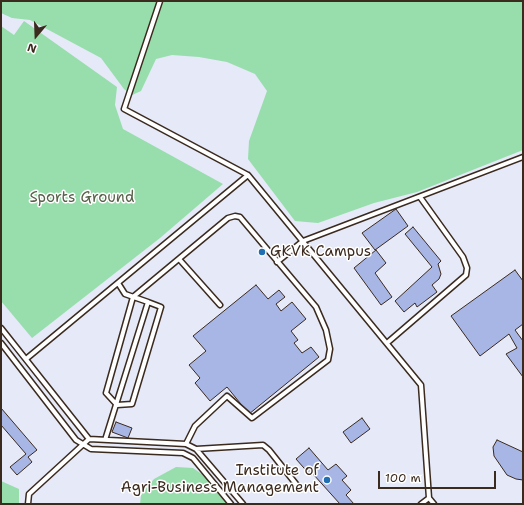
<!DOCTYPE html>
<html>
<head>
<meta charset="utf-8">
<style>
	body { margin:0 }
	#map { position:relative; width:524px; height:505px; overflow:hidden; background:#fff; font-family:"Shantell Sans",sans-serif }
	canvas { display:block }
	.frame { position:absolute; inset:0; border:2px solid #3b2a1e; pointer-events:none }
	.north { position:absolute; left:16px; top:16px; width:40px; height:40px; -webkit-text-stroke:3px #fff; paint-order:stroke; rotate:199deg; font-size:11px; font-weight:700; line-height:16px; text-align:center; color:#3b2a1e }
	.north::after { content:''; display:block; margin:auto; width:14px; height:18px; background:#3b2a1e; clip-path:polygon(50% 0,100% 100%,50% 72%,0 100%) }
	.scale { position:absolute; left:378px; top:471px; width:118px; height:18px; box-sizing:border-box; border:2px solid #3b2a1e; border-top:0; padding-left:5px; font-size:12px; line-height:14px; white-space:nowrap; color:#3b2a1e; -webkit-text-stroke:3px #fff; paint-order:stroke }
</style>
</head>
<body>
<div id="map">
<canvas width="524" height="505"></canvas>
<div class="frame"></div>
<div class="north">N</div>
<div class="scale">100 m</div>
</div>
<script>
const ctx = document.querySelector('canvas').getContext('2d');
ctx.lineJoin = 'round';
function fillPath(path, color) {
  ctx.fillStyle = color;
  ctx.fill(path, 'evenodd');
}
function poly(rows) {
  const path = new Path2D();
  for (const r of rows) {
    path.moveTo(r[0], r[1]);
    for (let i = 2; i < r.length; i += 2) path.lineTo(r[i], r[i + 1]);
  }
  return path;
}
function stroke(path, color, width, dash) {
  ctx.strokeStyle = color;
  ctx.lineWidth = width;
  ctx.lineCap = dash ? 'butt' : 'round';
  ctx.setLineDash(dash || []);
  ctx.stroke(path);
}
function label(font, color, halo, rows, align = 'center') {
  ctx.font = font + ' "Shantell Sans",sans-serif';
  ctx.lineWidth = 3;
  ctx.setLineDash([]);
  ctx.textBaseline = 'middle';
  ctx.strokeStyle = halo;
  ctx.fillStyle = color;
  for (const [text, x, y, turn = 0] of rows) {
    ctx.save();
    ctx.translate(x, y);
    ctx.rotate((+turn || 0) * Math.PI / 180);
    ctx.textAlign = isNaN(turn) ? turn : align;
    if (halo) ctx.strokeText(text, 0, 0);
    ctx.fillText(text, 0, 0);
    ctx.restore();
  }
}
const built = poly([
	[1,1,523,1,523,504,1,504]
]);
const green = poly([
	[1,1,523,1,523,150,417,192,374,203,318,223,295,221,248,159,249,141,267,91,255,74,227,62,199,57,172,55,156,59,141,91,132,95,124,89,101,58,30,20,12,18,1,13],
	[24,21,117,87,115,105,123,129,223,184,160,238,32,338,1,301,1,26,14,35],
	[176,467,193,468,206,477,227,504,140,504,141,495,154,479],
	[1,481,19,489,19,504,1,504]
]);
const building = poly([
	[396,209,408,226,375,250,362,233,396,209],
	[413,227,441,261,438,264,441,274,439,279,432,285,437,292,417,307,415,303,404,312,395,301,432,267,405,234,413,227],
	[376,250,386,263,375,273,392,297,381,305,354,268,376,250],
	[515,270,523,281,523,324,515,330,523,341,523,377,506,354,517,348,509,334,480,356,451,316,515,270],
	[256,285,268,299,279,290,285,297,276,304,281,311,292,302,306,319,291,331,298,340,294,343,302,353,311,347,319,357,249,414,227,387,210,401,195,383,200,378,189,365,206,351,193,336,256,285],
	[1,408,37,450,28,457,32,462,17,475,10,467,26,454,1,425,1,408],
	[362,418,370,429,351,443,343,432,362,418],
	[116,422,132,428,128,438,112,432,116,422],
	[497,440,523,452,523,480,516,479,507,475,494,456,493,447,497,440],
	[309,448,328,470,336,464,347,476,342,480,351,490,346,495,354,504,340,504,313,474,311,476,296,459,309,448]
]);
const service = poly([
	[160,1,124,109,248,175],
	[179,259,220,305],
	[277,262,303,241,523,157],
	[148,302,161,307,132,404,117,405,106,393,133,297,228,218,235,216,240,217,316,307,326,330,330,349,328,360,252,418,227,396,195,426,186,444],
	[1,328,89,439,186,444,196,449,243,504],
	[1,343,76,440,91,449,183,453,193,458,231,504],
	[387,343,466,275,467,268,463,257,420,197],
	[26,359,248,175,421,385,429,498,434,504],
	[105,440,148,302,125,294,118,283],
	[196,449,263,445,269,450,300,489],
	[28,504,29,494,89,439],
	[421,504,429,498]
]);
const markers = [
	[262,252,4,"#1f6fb2"],
	[327,480,4,"#1f6fb2"]
];
const parkNames = [
	["Sports Ground",82,198]
];
const poiNames = [
	["GKVK Campus",270,252],
	["Institute of",319,471,"right"],
	["Agri-Business Management",319,488,"right"]
];
fillPath(built, '#e5e9f8');
fillPath(green, '#97deac');
fillPath(building, '#a8b6e6');
stroke(building, '#3b2a1e', 1);
stroke(service, '#3b2a1e', 7);
stroke(service, '#fff', 4);
for (const [x, y, r, color] of markers) {
  const dot = new Path2D();
  dot.arc(x, y, r, 0, 2 * Math.PI);
  ctx.fillStyle = color;
  ctx.fill(dot);
  stroke(dot, '#fff', 1.5);
}
label('15px', '#576049', '#fff', parkNames);
label('15px', '#3b2a1e', '#fff', poiNames, 'left');
</script>
</body>
</html>
